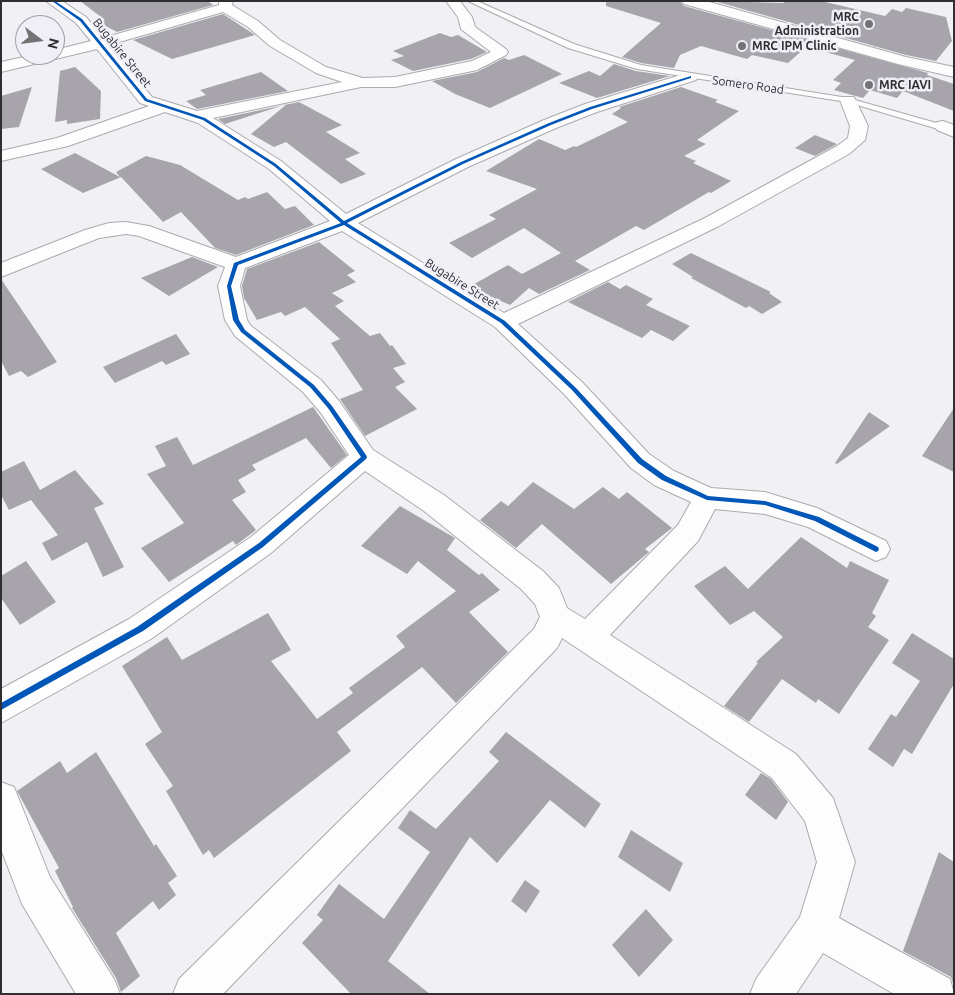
<!DOCTYPE html>
<html>
<head>
<meta charset="utf-8">
<style>
	body { margin:0 }
	#map { position:relative; width:955px; height:995px; overflow:hidden; background:#f1f0f4; font-family:Ubuntu,sans-serif }
	canvas { display:block }
	.frame { position:absolute; inset:0; border:2px solid #2f2e31; pointer-events:none }
	.north { position:absolute; left:15px; top:15px; width:50px; height:50px; box-sizing:border-box; background:#f0eef6; border:1px solid #a3a1a7; border-radius:50%; rotate:105deg; font-size:14px; font-weight:700; line-height:20px; text-align:center; color:#2f2e31 }
	.north::after { content:''; display:block; margin:auto; width:18px; height:22px; background:#737275; clip-path:polygon(50% 0,100% 100%,50% 72%,0 100%) }
</style>
</head>
<body>
<div id="map">
<canvas width="955" height="995"></canvas>
<div class="frame"></div>
<div class="north">N</div>
</div>
<script>
const ctx = document.querySelector('canvas').getContext('2d');
ctx.lineJoin = 'round';
function fillPath(path, color) {
  ctx.fillStyle = color;
  ctx.fill(path, 'evenodd');
}
function poly(rows) {
  const path = new Path2D();
  for (const r of rows) {
    path.moveTo(r[0], r[1]);
    for (let i = 2; i < r.length; i += 2) path.lineTo(r[i], r[i + 1]);
  }
  return path;
}
function stroke(path, color, width, dash) {
  ctx.strokeStyle = color;
  ctx.lineWidth = width;
  ctx.lineCap = dash ? 'butt' : 'round';
  ctx.setLineDash(dash || []);
  ctx.stroke(path);
}
function label(font, color, halo, rows, align = 'center') {
  ctx.font = font + ' Ubuntu,sans-serif';
  ctx.lineWidth = 5;
  ctx.setLineDash([]);
  ctx.textBaseline = 'middle';
  ctx.strokeStyle = halo;
  ctx.fillStyle = color;
  for (const [text, x, y, turn = 0] of rows) {
    ctx.save();
    ctx.translate(x, y);
    ctx.rotate((+turn || 0) * Math.PI / 180);
    ctx.textAlign = isNaN(turn) ? turn : align;
    if (halo) ctx.strokeText(text, 0, 0);
    ctx.fillText(text, 0, 0);
    ctx.restore();
  }
}
const building = poly([
	[80,1,208,1,213,5,117,32,98,22,105,20],
	[606,1,680,1,684,6,928,73,927,75,954,84,954,111,903,91,897,98,870,90,863,98,834,90,841,83,833,80,855,60,806,47,788,63,752,55,747,59,701,46,680,55,674,68,641,63,622,57,661,23,606,6],
	[714,1,783,3,786,1,821,1,885,16,892,9,902,12,906,8,946,17,952,41,936,61,906,55],
	[223,14,255,35,172,59,133,40],
	[440,33,451,37,458,35,487,52,471,59,413,71,391,60,404,56,393,51],
	[524,55,562,74,490,108,455,94,432,81,477,72,504,58,509,60],
	[614,64,636,71,670,76,597,98,559,83,589,71,600,76],
	[75,67,101,91,100,119,67,124,67,120,55,122,60,71],
	[261,72,288,91,197,109,186,101,206,95,200,90],
	[32,87,19,127,1,129,1,96],
	[681,87,718,100,715,102,739,111,697,140,706,144,684,156,696,161,693,163,731,181,711,193,709,192,644,230,636,226,575,261,590,270,539,294,529,288,510,305,469,287,508,265,522,274,561,253,524,228,472,258,449,243,496,219,489,215,537,189,486,171,539,139,565,150,574,146,576,147,628,122,612,114,621,108,619,107],
	[299,102,342,125,326,132,360,153,345,159,366,174,341,184,286,142,274,147,251,134,287,104,225,124,218,119],
	[815,135,837,144,815,156,795,148],
	[75,153,120,177,116,172,146,156,180,165,238,200,245,197,248,199,267,192,285,209,295,206,314,225,236,255,215,248,181,212,163,222,121,177,83,193,41,169],
	[319,242,355,271,347,275,356,282,332,293,344,301,335,306,370,336,380,333,390,346,392,345,406,364,393,368,405,382,395,387,417,409,365,436,340,399,363,390,331,343,340,339,305,307,285,316,281,312,257,320,244,298,242,286,247,269],
	[691,253,771,292,769,293,782,302,762,314,749,306,746,308,691,278,693,277,672,264],
	[192,257,218,267,169,296,141,278],
	[1,279,57,362,28,377,21,371,9,376,1,361],
	[608,282,620,289,626,285,653,299,646,305,690,326,673,341,651,330,642,338,568,302],
	[176,334,190,354,166,365,162,361,115,383,103,367],
	[313,407,347,455,331,468,306,438,252,465,256,470,238,480,246,492,232,500,256,530,236,545,233,541,169,582,141,548,184,523,147,474,166,466,155,446,177,437,193,465],
	[954,408,954,472,922,456],
	[869,412,890,426,837,464,835,463],
	[24,461,40,490,75,470,104,504,94,508,124,567,103,577,87,542,52,561,42,543,58,535,31,500,9,510,1,495,1,472],
	[533,482,574,509,603,487,619,499,627,492,672,528,645,549,649,552,611,584,542,524,516,548,480,520,501,501,508,506],
	[400,506,455,538,447,550,479,575,482,573,500,590,469,612,508,652,456,703,422,667,337,732,351,751,214,858,209,850,203,855,166,791,173,786,145,744,162,732,122,666,167,637,182,660,268,613,291,650,271,661,317,719,353,693,349,688,405,647,396,636,456,591,418,561,407,574,361,546],
	[801,537,847,568,850,561,889,580,872,613,876,616,868,627,889,640,839,714,818,699,816,703,782,679,749,722,724,706,758,663,756,662,783,637,754,611,730,625,694,586,725,566,748,589],
	[26,561,56,602,20,625,1,598,1,576],
	[912,633,954,659,954,684,912,754,904,749,893,767,868,749,891,714,896,717,920,681,892,663],
	[506,732,601,804,585,828,550,800,497,863,470,837,388,961,430,994,351,994,302,943,323,920,317,915,339,884,384,919,430,852,398,828,410,810,436,829,499,761,489,752],
	[96,752,154,846,156,844,177,876,168,883,176,895,159,910,153,901,116,933,140,976,121,992,116,978,72,908,73,907,55,871,59,868,17,791,60,761,67,773],
	[761,773,771,779,788,802,776,820,745,795],
	[631,830,683,863,670,892,618,857],
	[939,852,954,862,954,986,951,977,903,951],
	[525,880,540,891,526,913,511,901],
	[646,909,673,940,639,977,612,945]
]);
const service = poly([
	[468,1,477,1,574,44,641,65,848,98,947,126,938,129,847,102,637,69,568,48,468,1]
]);
const minor = poly([
	[46,1,62,1,86,17,103,38,219,5,219,1,233,1,232,5,258,21,280,40,326,67,363,78,395,77,472,61,491,52,461,29,458,17,446,1,460,1,472,17,475,27,506,49,508,52,506,55,477,70,395,87,361,87,213,118,281,161,346,214,456,159,544,120,585,104,684,74,696,74,698,77,696,80,597,112,556,128,468,167,358,223,504,313,705,218,837,146,848,138,850,126,840,100,842,97,854,97,868,126,865,140,849,154,719,226,518,324,583,383,649,454,674,471,711,488,765,492,817,508,886,541,890,549,886,557,876,561,808,527,765,514,715,509,698,541,610,635,796,754,833,798,855,862,839,918,950,979,954,994,894,994,823,953,796,994,750,994,756,979,800,917,817,862,805,821,772,778,562,638,557,648,223,994,173,994,179,979,534,629,540,617,535,604,521,589,424,511,365,471,271,553,151,639,1,723,1,689,129,619,187,580,251,537,349,455,321,413,303,392,235,336,225,320,218,286,225,267,139,236,126,234,99,238,1,277,1,263,85,230,109,223,126,222,149,226,236,257,330,221,269,169,198,123,165,112,68,146,1,161,1,151,57,138,149,106,140,103,97,49,1,72,1,62,33,55,55,55,55,50,91,41,76,23,46,1],
	[223,12,248,27,270,46,316,73,342,82,197,111,152,97,109,45,223,12],
	[342,231,495,327,565,395,631,468,654,485,691,502,678,525,585,619,567,608,559,588,543,571,444,495,373,450,339,401,321,380,251,326,247,320,240,286,245,268,342,231],
	[682,1,706,1,906,57,954,67,954,77,898,64,684,4,682,1],
	[943,121,954,125,954,137,937,130,934,126,937,122,943,121],
	[1,782,14,787,50,877,114,979,120,994,76,994,22,904,1,849,1,782]
]);
const cycleway = poly([
	[52,1,55,1,82,19,147,99,205,118,276,164,344,221,461,162,549,123,590,107,691,76,691,78,592,109,551,125,463,164,347,223,505,321,576,388,642,459,666,476,708,496,765,501,819,517,878,547,879,549,878,551,876,552,874,551,815,521,765,505,707,500,662,480,638,463,572,390,501,323,344,225,238,265,231,286,239,320,245,330,314,385,332,406,366,455,367,457,366,459,263,547,143,631,1,710,1,703,137,627,259,543,361,457,328,408,310,387,241,332,233,320,227,286,234,263,341,223,274,166,203,120,145,101,80,21,52,1]
]);
const markers = [
	[869,24,5,"#737275"],
	[742,46,5,"#737275"],
	[869,85,5,"#737275"]
];
const farPoinames = [
	["MRC",859,17,"right"],
	["Administration",859,31,"right"],
	["MRC IPM Clinic",752,46],
	["MRC IAVI",879,85]
];
const farStreetnames = [
	["Bugabire Street",122,53,51],
	["Somero Road",748,85,8],
	["Bugabire Street",462,284,32]
];
fillPath(building, '#a7a5ab');
stroke(service, '#abaaad', 2);
stroke(minor, '#abaaad', 2);
fillPath(service, '#fdfdfd');
fillPath(minor, '#fdfdfd');
fillPath(cycleway, '#0057b8');
for (const [x, y, r, color] of markers) {
  const dot = new Path2D();
  dot.arc(x, y, r, 0, 2 * Math.PI);
  ctx.fillStyle = color;
  ctx.fill(dot);
  stroke(dot, '#f0eef6', 2);
}
label('bold 12px', '#2f2e31', '#f0eef6', farPoinames, 'left');
label('12px', '#2f2e31', '#f0eef6', farStreetnames);
</script>
</body>
</html>
